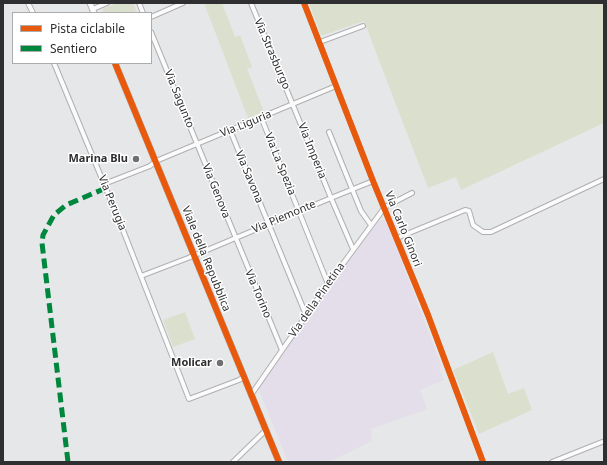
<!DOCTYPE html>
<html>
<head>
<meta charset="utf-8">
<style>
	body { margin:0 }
	#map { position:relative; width:607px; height:465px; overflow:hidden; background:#e6e7e9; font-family:"Noto Sans",sans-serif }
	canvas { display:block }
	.frame { position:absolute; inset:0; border:4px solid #2f2f31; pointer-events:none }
	.legend { position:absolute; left:12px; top:12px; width:140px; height:52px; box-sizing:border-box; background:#fff; border:1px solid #acacad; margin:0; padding:5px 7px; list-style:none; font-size:12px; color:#2f2f31 }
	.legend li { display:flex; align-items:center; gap:8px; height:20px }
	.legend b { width:20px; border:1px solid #acacad }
</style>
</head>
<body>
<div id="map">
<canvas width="607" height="465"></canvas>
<div class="frame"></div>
<ul class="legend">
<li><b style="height:5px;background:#e8590c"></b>Pista ciclabile</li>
<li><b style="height:5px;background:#00873e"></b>Sentiero</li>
</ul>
</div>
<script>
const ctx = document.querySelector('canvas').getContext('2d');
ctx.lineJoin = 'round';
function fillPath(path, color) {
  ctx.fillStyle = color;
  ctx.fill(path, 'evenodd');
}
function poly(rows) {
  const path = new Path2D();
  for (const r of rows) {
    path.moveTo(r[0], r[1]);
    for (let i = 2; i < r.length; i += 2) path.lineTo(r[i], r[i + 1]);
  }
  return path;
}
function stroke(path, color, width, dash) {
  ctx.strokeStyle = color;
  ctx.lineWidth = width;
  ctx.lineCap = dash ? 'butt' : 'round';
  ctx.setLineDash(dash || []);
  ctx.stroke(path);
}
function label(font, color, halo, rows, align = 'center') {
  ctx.font = font + ' "Noto Sans",sans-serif';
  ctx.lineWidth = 3;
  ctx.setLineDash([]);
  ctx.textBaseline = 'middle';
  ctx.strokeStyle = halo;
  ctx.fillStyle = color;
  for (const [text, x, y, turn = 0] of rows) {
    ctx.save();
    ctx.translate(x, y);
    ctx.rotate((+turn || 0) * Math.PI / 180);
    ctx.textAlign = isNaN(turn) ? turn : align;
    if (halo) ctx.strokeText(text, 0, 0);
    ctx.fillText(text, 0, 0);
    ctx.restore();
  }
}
const industrial = poly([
	[380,220,386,220,441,365,439,368,444,380,420,390,427,409,371,429,372,441,329,462,288,462,258,387,352,255]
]);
const green = poly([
	[118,3,133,3,137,13,104,13,102,9],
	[204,3,222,3,235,37,240,35,252,67,247,69,264,112,248,118],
	[309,3,604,3,604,123,461,190,456,177,428,188,364,21,321,36],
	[185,312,195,339,173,347,163,320],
	[493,352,508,394,524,388,532,410,479,434,453,370]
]);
const minor = poly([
	[28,3,33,13],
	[139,3,143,13],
	[251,3,331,198,353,249],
	[304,3,373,181,428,315,483,462],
	[93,9,107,3],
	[151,17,183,3],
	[151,32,282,350],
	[320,42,363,26],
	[54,63,121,225,189,399,239,380,244,377],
	[261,117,328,284],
	[230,130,306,315],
	[329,132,361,211,371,225],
	[104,184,150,166,156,161,336,86],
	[397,238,465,210,469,211,473,225,483,232,491,232,604,179],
	[141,276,188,258,331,198,373,181],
	[251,395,328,284,385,207,412,193],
	[233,462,266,430],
	[552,462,602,442]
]);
const tertiary = poly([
	[90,3,94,13],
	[115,63,279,462]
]);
const quiet = poly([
	[68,462,42,243,43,235,54,215,66,205,106,188]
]);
const cycleway = poly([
	[304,3,373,181,428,315,483,462],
	[115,63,279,462]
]);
const markers = [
	[136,159,4,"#6f6f71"],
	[220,363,4,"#6f6f71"]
];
const streetNames = [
	["Via Strasburgo",272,54,67],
	["Via Sagunto",179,99,68],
	["Via Liguria",246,124,-22],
	["Via Imperia",312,151,68],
	["Via La Spezia",280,164,68],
	["Via Savona",249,177,67],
	["Via Genova",216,191,68],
	["Via Perugia",112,203,68],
	["Via Piemonte",284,217,-23],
	["Via Carlo Ginori",403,229,68],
	["Viale della Repubblica",206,259,68],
	["Via Torino",258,294,67],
	["Via della Pinetina",317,300,-55]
];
const poiNames = [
	["Marina Blu",128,159],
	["Molicar",212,363]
];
fillPath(industrial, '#e4deeb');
fillPath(green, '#dae0cd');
stroke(minor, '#afafb1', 6);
stroke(tertiary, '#afafb1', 7);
stroke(minor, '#fbfbfc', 4);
stroke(tertiary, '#fbfbfc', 5);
stroke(quiet, '#00873e', 5, [10, 5]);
stroke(cycleway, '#e8590c', 6);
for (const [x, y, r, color] of markers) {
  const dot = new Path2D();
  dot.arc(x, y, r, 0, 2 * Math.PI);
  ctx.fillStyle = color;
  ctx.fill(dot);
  stroke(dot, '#fff', 1.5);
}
label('11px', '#2f2f31', '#fff', streetNames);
label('bold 11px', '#2f2f31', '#fff', poiNames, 'right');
</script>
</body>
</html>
